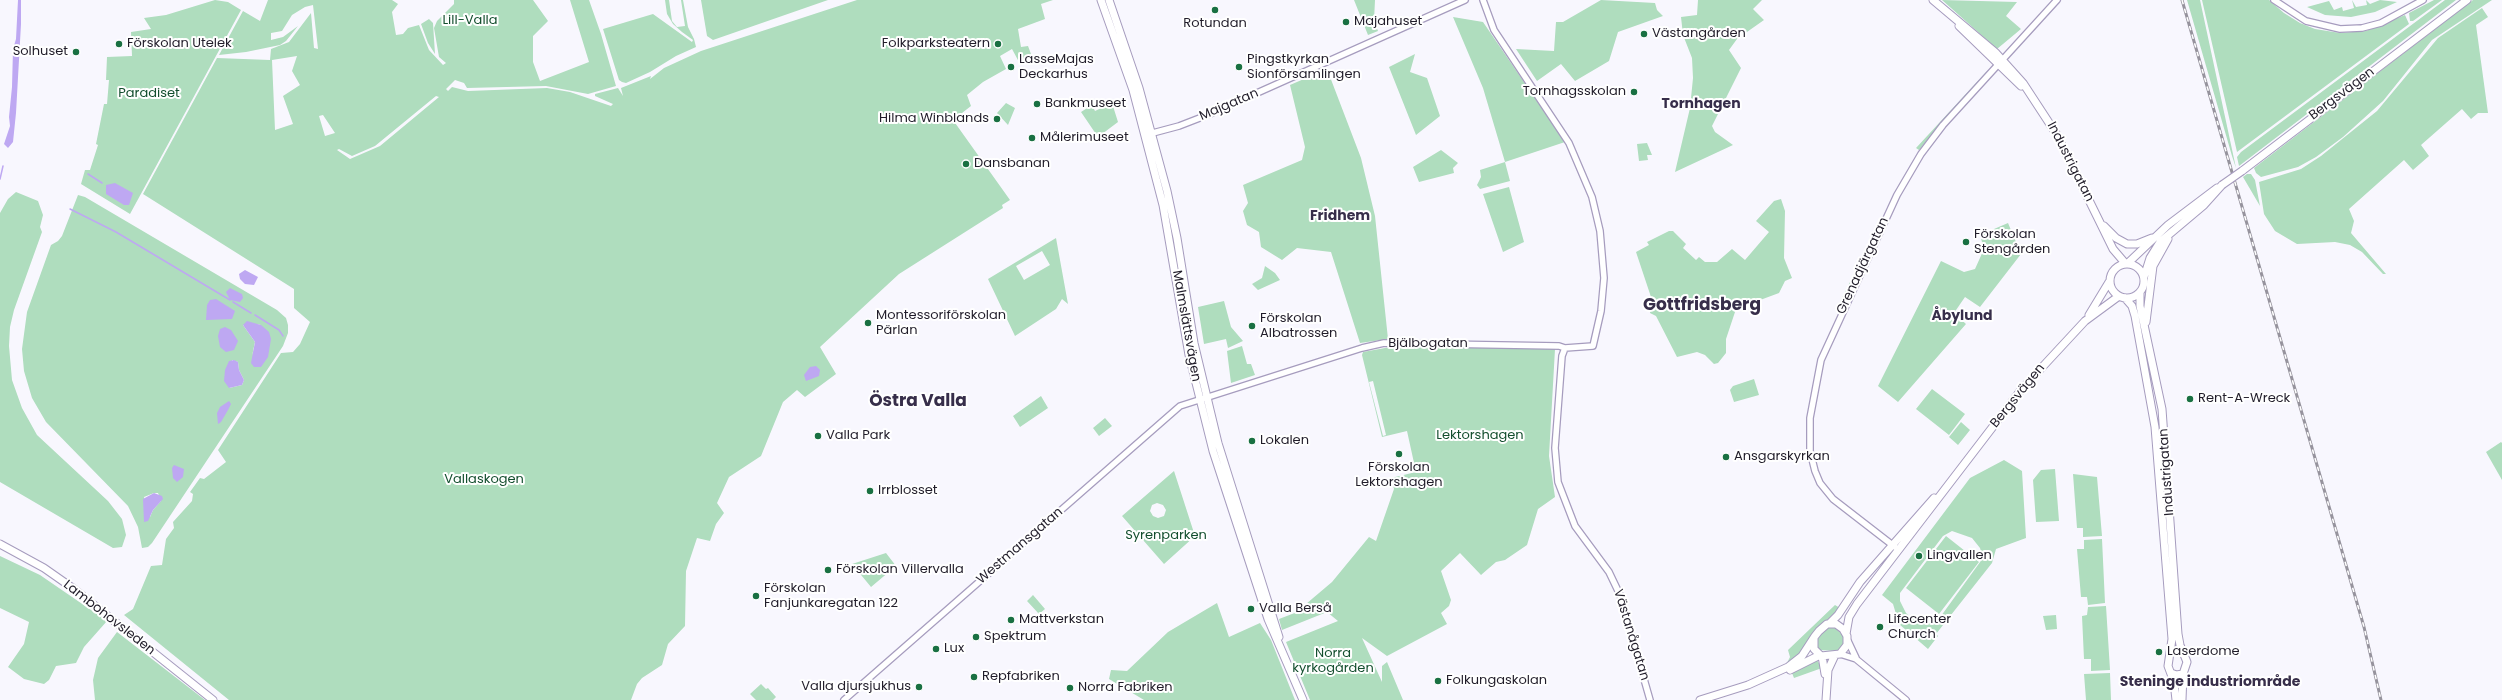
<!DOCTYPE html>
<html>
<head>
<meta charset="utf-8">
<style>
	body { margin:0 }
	canvas { display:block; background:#f8f7fe }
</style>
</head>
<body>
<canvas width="2502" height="700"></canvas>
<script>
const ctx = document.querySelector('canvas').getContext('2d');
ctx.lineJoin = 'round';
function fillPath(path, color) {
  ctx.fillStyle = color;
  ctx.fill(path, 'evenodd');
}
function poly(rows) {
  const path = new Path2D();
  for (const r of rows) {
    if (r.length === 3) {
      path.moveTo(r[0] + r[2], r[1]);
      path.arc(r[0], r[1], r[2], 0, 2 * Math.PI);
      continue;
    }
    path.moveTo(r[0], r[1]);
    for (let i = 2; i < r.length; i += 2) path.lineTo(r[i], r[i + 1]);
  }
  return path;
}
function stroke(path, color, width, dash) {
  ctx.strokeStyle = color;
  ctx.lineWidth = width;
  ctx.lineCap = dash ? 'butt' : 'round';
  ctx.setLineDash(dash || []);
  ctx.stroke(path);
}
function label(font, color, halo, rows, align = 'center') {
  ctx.font = font + ' Poppins,sans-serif';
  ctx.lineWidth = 4;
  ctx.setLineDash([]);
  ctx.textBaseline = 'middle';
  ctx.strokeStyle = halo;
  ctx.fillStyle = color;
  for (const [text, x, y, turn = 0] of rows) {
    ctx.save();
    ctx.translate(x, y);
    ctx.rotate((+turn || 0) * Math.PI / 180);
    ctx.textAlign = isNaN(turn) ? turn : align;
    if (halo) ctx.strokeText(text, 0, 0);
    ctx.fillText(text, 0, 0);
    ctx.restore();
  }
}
const green = poly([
	[215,0,228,2,241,10,130,214,81,184,85,170,90,170,98,145,96,144,104,104,107,104,109,80,106,80,107,57,132,56,131,32,151,29,144,18,166,15],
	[268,0,392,0,398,4,392,12,396,35,403,34,408,28,419,25,429,50,443,65,446,63,439,57,434,28,437,21,454,4,454,0,533,0,548,21,533,36,533,62,540,81,589,62,570,0,589,0,601,34,616,86,588,94,546,86,467,88,464,83,455,80,446,89,448,91,452,87,468,91,547,88,570,92,611,106,613,104,595,96,595,94,618,88,623,96,621,88,651,76,650,79,664,68,701,51,857,0,1053,0,1041,4,1045,19,1018,29,1021,47,1028,46,1031,54,1019,62,1012,49,1000,56,1006,69,983,82,967,95,971,106,953,120,1010,200,1002,205,1003,208,899,274,820,347,836,374,805,397,797,390,783,402,761,456,729,477,717,503,724,513,716,524,710,541,697,538,686,571,685,626,668,644,662,665,642,678,637,684,631,700,229,700,124,615,133,609,151,566,162,565,166,539,174,528,173,522,192,501,193,494,190,492,200,478,204,479,226,462,218,450,281,353,293,352,300,344,310,322,294,308,294,289,143,194,217,58,270,60,271,49,289,42,311,13,314,48,318,49,313,5,305,7,292,15,282,31,271,33,271,40,283,37,298,26,286,41,280,45,246,52,219,55,243,11,260,21],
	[297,56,292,71,300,85,283,96,293,124,275,130,272,60],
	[436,96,439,97,380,146,350,159,337,150,339,149,352,156,375,146],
	[323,115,335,133,325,136,319,116],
	[665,0,669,0,672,21,677,27,685,26,681,0,683,0,688,27,694,39,696,47,676,56,650,72,626,83,622,82,619,80,603,29,653,14,692,42,693,40,682,32,673,24,667,14],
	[701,0,828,0,713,40,707,36],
	[1354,0,1375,0,1374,21,1378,31,1368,35],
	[1601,0,1655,3,1657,10,1663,16,1618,32,1609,61,1575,81,1561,64,1537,81,1516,49,1554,51,1556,22,1563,22],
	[1698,0,1762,0,1753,9,1764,20,1737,39,1729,50,1741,68,1712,126,1715,132,1733,145,1675,172,1690,108,1693,78,1692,58,1683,35,1681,17,1697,15],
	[1942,0,2017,2,2006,16,2021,29,1997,49],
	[2187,0,2200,0,2236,168,2232,156],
	[2202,0,2269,0,2284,13,2300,23,2315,29,2340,33,2366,31,2405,15,2409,24,2237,152],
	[2352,0,2356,7,2367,5,2366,0,2370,4,2380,0,2397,2,2375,12,2351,17,2325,15,2307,7,2329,1,2334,10,2342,7,2343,11,2354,8],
	[2434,0,2442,0,2413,21,2410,21,2409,13],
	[2445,0,2456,0,2239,166,2237,157,2241,152],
	[2473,0,2492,0,2432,40,2383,101,2343,137,2316,157,2298,167,2261,177,2256,173,2254,168],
	[2482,8,2488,17,2476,25,2488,113,2478,113,2471,119,2462,109,2421,145,2429,156,2413,170,2404,160,2349,209,2354,221,2351,233,2386,274,2383,274,2362,252,2350,245,2335,242,2297,244,2275,231,2264,214,2259,182,2301,169,2321,156,2377,111,2438,38],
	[1453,17,1483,22,1565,142,1505,162,1510,181,1480,189,1477,185,1481,177,1480,170,1505,162,1483,88],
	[429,19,433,23,435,54,428,43,421,24],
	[1415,54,1410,72,1427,78,1440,116,1416,135,1389,67],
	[1327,69,1361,158,1375,216,1388,339,1360,343,1331,252,1297,248,1282,260,1261,247,1259,232,1247,225,1243,211,1248,203,1243,185,1302,160,1305,147,1290,85],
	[1988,70,1981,80,1947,116,1919,150,1916,148],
	[1006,103,1015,108,1008,125,997,113],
	[1112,103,1118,122,1098,137,1081,112,1092,105,1095,111],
	[1647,143,1652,155,1647,155,1648,160,1639,161,1637,144],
	[1441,150,1458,163,1453,168,1454,173,1419,182,1413,167],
	[2247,174,2251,174,2255,180,2260,206,2243,177],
	[1509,187,1524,242,1503,252,1483,194],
	[16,192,38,201,43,215,40,227,42,232,14,310,10,327,9,346,12,380,22,408,37,435,108,501,122,519,126,535,122,547,113,548,0,482,0,213,8,199],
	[78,195,85,197,277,310,286,318,288,325,288,333,283,346,152,543,148,547,142,548,138,527,128,506,46,422,32,398,24,371,22,349,27,312,51,245,58,241,62,236],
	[256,324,261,325,252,356,255,342,243,325],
	[232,360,238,362,239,370,244,380,242,385,229,388],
	[154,493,158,493,161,501,153,510,150,517,144,497],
	[1781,199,1785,211,1784,258,1792,278,1785,281,1779,293,1736,309,1726,339,1726,353,1718,363,1714,364,1705,355,1697,352,1677,357,1656,316,1650,313,1652,300,1636,252,1649,245,1647,242,1669,231,1673,231,1686,244,1683,248,1696,260,1699,257,1705,262,1717,262,1732,249,1745,260,1769,232,1756,221,1774,201],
	[2008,223,2021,254,1980,307,1965,297,1954,313,1966,324,1898,402,1878,386,1941,261,1964,272,1975,269,1984,249,1980,235],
	[1873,236,1874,236,1837,311,1836,310],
	[1056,238,1068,304,1062,299,1056,309,1015,336,988,279],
	[1042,251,1050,265,1024,280,1016,266],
	[1265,266,1275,273,1280,280,1258,290,1252,284,1262,278],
	[1224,301,1231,327,1243,341,1228,348,1226,339,1204,344,1198,307],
	[1242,346,1247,364,1251,364,1255,375,1231,383,1227,351],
	[1396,346,1555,349,1549,456,1555,497,1538,509,1527,545,1505,560,1496,562,1481,575,1460,553,1441,571,1451,600,1449,606,1441,613,1447,624,1387,656,1362,638,1382,682,1382,666,1387,662,1403,700,1310,700,1286,642,1338,621,1327,612,1282,630,1279,619,1305,609,1306,604,1332,582,1369,537,1376,541,1394,489,1391,478,1416,472,1407,431,1382,437,1362,355,1363,352],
	[1373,381,1386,435,1383,436,1369,382],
	[1754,379,1759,395,1734,402,1730,390,1733,386],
	[1932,389,1965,414,1949,435,1916,409],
	[1041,396,1048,408,1020,427,1013,416],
	[1105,418,1112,426,1099,436,1093,428],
	[1961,422,1970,430,1958,445,1949,437],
	[2501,442,2502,443,2502,480,2486,452],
	[2004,460,2022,471,2026,538,1996,549,1992,563,1936,634,1938,636,1928,649,1899,624,1893,604,1882,595,1970,478],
	[1952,531,1972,538,1980,548,1983,558,1941,616,1930,622,1917,622,1906,613,1900,601,1900,593,1943,536],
	[2055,469,2059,521,2036,522,2033,480,2041,470],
	[1174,471,1195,536,1164,564,1122,516],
	[1157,503,1163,505,1166,510,1164,516,1158,518,1153,516,1150,511,1152,505],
	[2073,474,2097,477,2102,536,2083,537,2083,528,2077,528],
	[1946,536,1979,562,1939,614,1906,588],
	[2102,539,2105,603,2088,605,2087,597,2081,597,2077,549,2084,549,2084,540],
	[886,553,896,566,871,587,852,564],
	[0,556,40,575,107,621,84,647,76,663,56,666,49,680,44,684,24,679,8,667,24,644,29,622,0,608],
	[1033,595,1045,609,1039,614,1027,601],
	[1217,603,1229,637,1260,623,1271,640,1295,700,1144,700,1109,679,1111,670,1127,671,1168,632],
	[1835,605,1840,608,1817,629,1802,652,1786,665,1790,657,1788,650],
	[2106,606,2110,670,2091,671,2091,659,2084,659,2082,616,2087,615,2088,607],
	[2056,615,2057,629,2046,630,2043,616],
	[1834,627,1843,635,1843,645,1837,651,1819,650,1816,647,1819,636,1827,628],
	[117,632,205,700,95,700,93,680,98,658],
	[1817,660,1822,668,1794,678,1792,673],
	[2110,673,2111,700,2086,700,2084,674],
	[761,684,766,689,768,688,776,697,773,700,756,700,750,694]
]);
const water = poly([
	[18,0,21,0,21,24,16,113,13,142,8,148,4,144,10,126,9,117,12,87,13,49,16,39],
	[115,183,133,193,129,205,124,205,106,194,106,185],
	[245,270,258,277,254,285,245,284,240,279,239,274],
	[230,288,242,294,243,298,240,302,230,300,226,292],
	[216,299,235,311,232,319,206,320,207,305,210,300],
	[247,321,261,325,269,332,271,339,268,357,261,367,254,367,251,363,255,342,243,325],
	[225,327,231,330,238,341,234,350,226,352,220,347,218,336,220,329],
	[234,360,238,362,239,370,244,380,242,385,229,388,224,381,225,370,229,361],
	[816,366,820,370,819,376,806,381,804,375,810,367],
	[229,401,231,404,228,410,221,422,218,424,217,413,220,407],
	[174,465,184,469,183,477,177,482,173,478,172,468],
	[154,493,162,496,163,499,153,510,148,521,144,522,143,499]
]);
const stream = poly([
	[88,174,102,183],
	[0,179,3,166],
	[70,209,116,232,230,300],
	[233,302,251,313],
	[255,315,279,330,283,336]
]);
const minor = poly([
	[2274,0,2306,21,2340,29,2362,28,2381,23,2423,0],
	[1149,134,1179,126,1210,114,1465,0],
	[1565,348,1562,356,1555,448,1558,482,1575,526,1609,572,1620,595,1650,700],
	[1895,547,1833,499,1820,483,1815,471,1810,451,1810,418,1821,360,1897,195,1921,154,1943,125,2057,0],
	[1848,641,1856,658],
	[1840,654,1856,659,1906,700],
	[844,700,1180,406,1362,348,1384,343,1559,346,1565,348,1593,346,1601,311,1604,278,1600,231,1592,197,1569,143,1494,30,1483,0]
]);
const major = poly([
	[1101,0,1133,90,1163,205,1189,355,1213,451,1268,619,1303,700],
	[1109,0,1139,88,1167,191,1177,238,1194,343,1218,443,1279,637],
	[1933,0,1996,53,2023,83,2057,135,2113,249,2125,263],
	[1959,26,2021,86],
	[2242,171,2467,0],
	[2104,226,2116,238,2127,244,2137,244,2152,238],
	[2128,263,2168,225,2217,188],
	[2127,281,17],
	[2144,277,2150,258,2160,242,2204,205,2222,185],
	[2140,292,2140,306,2162,409,2178,634,2180,645,2187,662,2183,674,2176,675,2171,673],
	[2125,298,2132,306,2135,316,2155,427,2172,639,2168,666,2174,682,2176,700],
	[2089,315,2109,282],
	[2146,322,2153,266,2168,239],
	[0,544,44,568,74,589,213,700],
	[1830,623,1838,615,1860,582,1934,498],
	[1846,634,1849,617,1857,604,2021,390,2085,321,2119,296],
	[1822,656,1825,674],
	[1790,670,1820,655],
	[1700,700,1748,685,1788,667,1802,656,1815,636,1819,631,1827,624,1836,624,1843,629,1847,636,1847,645,1840,654,1821,656,1814,649,1814,638],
	[1826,700,1828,670,1835,655],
	[2182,700,2183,674]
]);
const rail = poly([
	[2182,0,2364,627,2381,700]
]);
const majorBridge = poly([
	[2222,185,2242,171]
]);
const markers = [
	[1215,10,4,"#197042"],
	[1346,22,4,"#197042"],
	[1644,34,4,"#197042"],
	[119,44,4,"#197042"],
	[998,44,4,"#197042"],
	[76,52,4,"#197042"],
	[1011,67,4,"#197042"],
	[1239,67,4,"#197042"],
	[1634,92,4,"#197042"],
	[1037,104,4,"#197042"],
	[997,119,4,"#197042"],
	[1032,138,4,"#197042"],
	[966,164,4,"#197042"],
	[1966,242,4,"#197042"],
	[868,323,4,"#197042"],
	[1252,326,4,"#197042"],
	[2190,399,4,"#197042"],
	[818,436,4,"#197042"],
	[1252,441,4,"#197042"],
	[1399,454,4,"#197042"],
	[1726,457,4,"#197042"],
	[870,491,4,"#197042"],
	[1919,556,4,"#197042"],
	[828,570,4,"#197042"],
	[756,596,4,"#197042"],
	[1251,609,4,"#197042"],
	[1011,620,4,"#197042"],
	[1880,627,4,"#197042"],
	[976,637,4,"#197042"],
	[936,649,4,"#197042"],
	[2159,652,4,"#197042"],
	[974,677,4,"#197042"],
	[1438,681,4,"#197042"],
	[919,687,4,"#197042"],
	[1070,688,4,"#197042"]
];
const parkNames = [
	["Lill-Valla",470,21],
	["Paradiset",149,94],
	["Lektorshagen",1480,436],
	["Vallaskogen",484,480],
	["Syrenparken",1166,536],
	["Norra",1333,654],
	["kyrkogården",1333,669]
];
const poiNames = [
	["Majahuset",1354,22],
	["Rotundan",1215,24,"center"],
	["Västangården",1652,34],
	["Förskolan Utelek",127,44],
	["Folkparksteatern",990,44,"right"],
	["Solhuset",68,52,"right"],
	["LasseMajas",1019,60],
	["Deckarhus",1019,75],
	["Pingstkyrkan",1247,60],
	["Sionförsamlingen",1247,75],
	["Tornhagsskolan",1626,92,"right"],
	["Bankmuseet",1045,104],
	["Hilma Winblands",989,119,"right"],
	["Målerimuseet",1040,138],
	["Dansbanan",974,164],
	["Förskolan",1974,235],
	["Stengården",1974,250],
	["Montessoriförskolan",876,316],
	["Pärlan",876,331],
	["Förskolan",1260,319],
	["Albatrossen",1260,334],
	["Rent-A-Wreck",2198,399],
	["Valla Park",826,436],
	["Lokalen",1260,441],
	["Ansgarskyrkan",1734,457],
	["Förskolan",1399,468,"center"],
	["Lektorshagen",1399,483,"center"],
	["Irrblosset",878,491],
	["Lingvallen",1927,556],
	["Förskolan Villervalla",836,570],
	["Förskolan",764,589],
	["Fanjunkaregatan 122",764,604],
	["Valla Berså",1259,609],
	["Mattverkstan",1019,620],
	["Lifecenter",1888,620],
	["Church",1888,635],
	["Spektrum",984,637],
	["Lux",944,649],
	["Laserdome",2167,652],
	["Repfabriken",982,677],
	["Folkungaskolan",1446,681],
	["Valla djursjukhus",911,687,"right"],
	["Norra Fabriken",1078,688]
];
const streetNames = [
	["Bergsvägen",2342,94,-37],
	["Majgatan",1229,105,-23],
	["Industrigatan",2070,162,63],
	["Grenadjärgatan",1863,266,-65],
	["Malmslättsvägen",1186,326,80],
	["Bjälbogatan",1428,344],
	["Bergsvägen",2018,396,-51],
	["Industrigatan",2167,472,-94],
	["Westmansgatan",1020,546,-41],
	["Lambohovsleden",109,618,38],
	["Västanågatan",1631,635,73]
];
const neighbourhoodNames = [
	["Tornhagen",1701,104],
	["Fridhem",1340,216],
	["Åbylund",1962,316],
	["Steninge industriområde",2210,682]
];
const districtNames = [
	["Gottfridsberg",1702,306],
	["Östra Valla",918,402]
];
fillPath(green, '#afddbe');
fillPath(water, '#bea8f2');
stroke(stream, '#bea8f2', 1.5);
stroke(minor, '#a69cbe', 8);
stroke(major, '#a69cbe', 9);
stroke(minor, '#fff', 5.5);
stroke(major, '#fff', 7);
stroke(rail, '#96939d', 3);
stroke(rail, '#fff', 1.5, [4.5]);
stroke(majorBridge, '#a69cbe', 9, []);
stroke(majorBridge, '#fff', 7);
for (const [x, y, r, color] of markers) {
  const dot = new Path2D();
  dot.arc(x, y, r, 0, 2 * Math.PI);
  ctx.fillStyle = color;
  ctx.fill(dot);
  stroke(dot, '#fff', 1.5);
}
label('13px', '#134e2e', '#fff', parkNames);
label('13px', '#211d2a', '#fff', poiNames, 'left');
label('13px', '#211d2a', '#fff', streetNames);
label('bold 14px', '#372e4a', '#fff', neighbourhoodNames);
label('bold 17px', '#372e4a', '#fff', districtNames);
</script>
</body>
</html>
